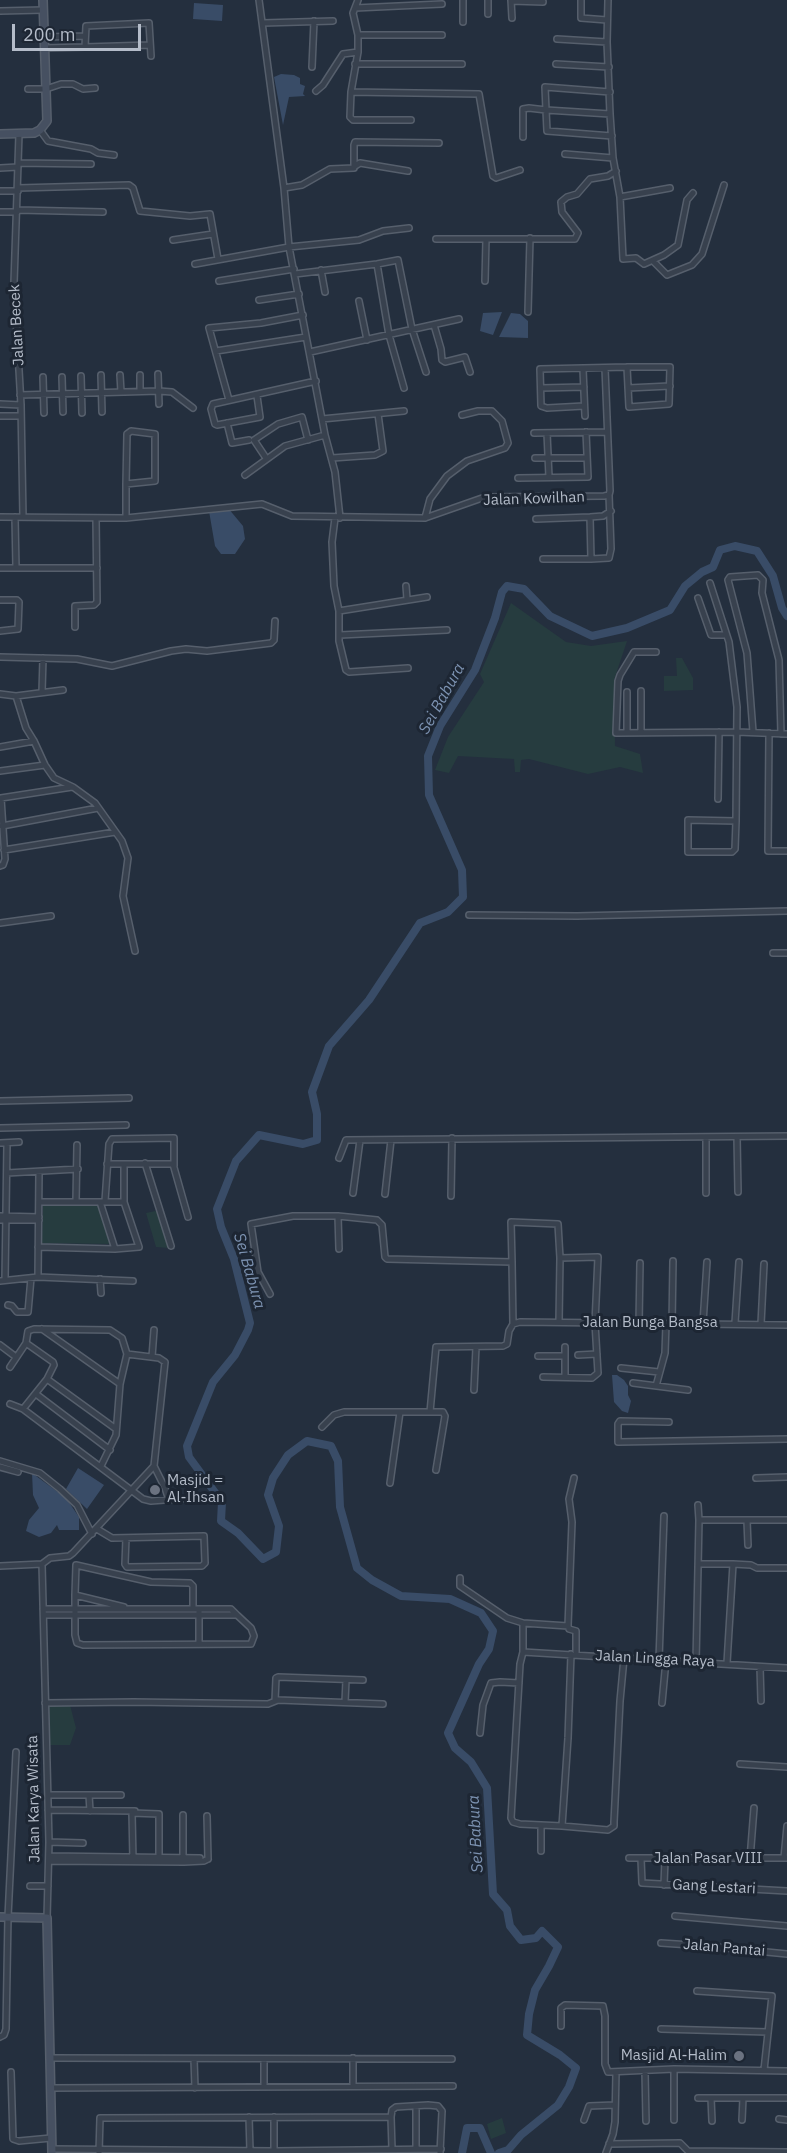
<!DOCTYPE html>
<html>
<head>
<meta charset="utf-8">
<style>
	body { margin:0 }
	#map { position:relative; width:787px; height:2153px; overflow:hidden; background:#242f3e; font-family:"IBM Plex Sans",sans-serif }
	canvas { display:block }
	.scale { position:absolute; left:12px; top:24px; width:129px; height:27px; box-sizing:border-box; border:3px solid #b4bcc9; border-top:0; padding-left:8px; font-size:18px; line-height:21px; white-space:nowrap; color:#b4bcc9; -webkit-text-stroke:4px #1d2633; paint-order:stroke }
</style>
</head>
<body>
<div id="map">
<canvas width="787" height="2153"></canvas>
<div class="scale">200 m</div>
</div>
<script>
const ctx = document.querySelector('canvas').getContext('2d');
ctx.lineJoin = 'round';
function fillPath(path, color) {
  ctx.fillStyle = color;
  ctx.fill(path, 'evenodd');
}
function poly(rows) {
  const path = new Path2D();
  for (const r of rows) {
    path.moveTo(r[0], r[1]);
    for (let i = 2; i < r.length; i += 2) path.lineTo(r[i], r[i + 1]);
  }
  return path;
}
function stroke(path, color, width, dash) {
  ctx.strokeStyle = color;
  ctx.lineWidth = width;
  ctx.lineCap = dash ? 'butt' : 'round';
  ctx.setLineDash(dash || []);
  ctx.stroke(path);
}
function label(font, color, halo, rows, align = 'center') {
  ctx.font = font + ' "IBM Plex Sans",sans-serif';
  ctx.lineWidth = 6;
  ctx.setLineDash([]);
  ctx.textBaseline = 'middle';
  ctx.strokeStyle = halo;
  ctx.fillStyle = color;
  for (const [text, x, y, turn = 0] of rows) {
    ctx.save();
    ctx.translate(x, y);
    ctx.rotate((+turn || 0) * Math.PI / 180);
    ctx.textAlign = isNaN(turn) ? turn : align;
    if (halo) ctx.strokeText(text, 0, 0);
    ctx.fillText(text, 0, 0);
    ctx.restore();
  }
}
const green = poly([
	[511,603,566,642,591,646,627,641,614,680,615,746,640,754,643,773,620,767,588,774,529,759,521,760,520,772,515,772,514,759,458,756,449,773,435,770,448,737,484,682,480,674],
	[676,658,682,658,693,678,693,690,664,691,664,676,677,676],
	[97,1203,111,1244,42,1243,43,1204],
	[160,1210,170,1248,156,1247,146,1213],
	[70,1705,76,1728,70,1745,48,1745,47,1706],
	[502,2118,506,2133,491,2139,487,2124]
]);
const water = poly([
	[194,3,223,5,222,21,193,19],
	[281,74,294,75,300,78,300,84,305,86,303,94,305,96,289,97,283,125,274,77],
	[502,312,493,335,480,331,483,313],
	[511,313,520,314,528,321,528,338,499,337],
	[228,508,243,526,245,539,235,554,221,554,215,546,209,511],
	[617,1375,624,1380,628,1386,628,1395,631,1401,628,1413,622,1411,614,1402,612,1375],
	[78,1468,104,1485,87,1509,66,1489],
	[32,1473,66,1498,79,1517,79,1530,59,1530,57,1525,51,1533,39,1537,26,1531,29,1520,39,1508,33,1495]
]);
const river = poly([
	[462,2153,467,2128,480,2128,491,2153],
	[499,2153,508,2150,521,2135,558,2105,569,2087,576,2068,560,2055,527,2035,529,2014,535,1990,549,1966,558,1947,542,1931,536,1938,521,1940,510,1926,507,1910,493,1894,487,1788,471,1762,455,1748,448,1733,479,1664,489,1649,493,1631,481,1613,450,1599,401,1596,372,1580,357,1568,340,1507,338,1461,331,1446,307,1441,288,1455,273,1478,268,1495,279,1526,276,1552,263,1559,238,1533,221,1521,222,1502,189,1457,187,1446,213,1382,235,1355,248,1330,250,1323,234,1259,221,1227,217,1209,236,1161,259,1135,303,1144,317,1140,317,1114,312,1092,329,1046,369,1000,420,923,448,912,463,897,462,870,429,795,428,756,440,726,475,670,495,618,502,592,507,586,524,589,550,616,592,636,627,628,670,610,685,586,702,572,713,567,720,550,735,546,757,551,773,576,782,608,787,616]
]);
const street = poly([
	[259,0,284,188,289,247,325,435,335,472,340,518],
	[358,0,353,13,358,35,358,52,351,92,350,117,353,120,411,120],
	[463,0,463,22],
	[488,0,488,14],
	[511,0,512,18],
	[581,0,581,18,607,20],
	[608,0,607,42,610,114,613,158,620,197,623,259,636,258,644,264,664,255,678,245,687,200,693,193],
	[511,1,543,2],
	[355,8,442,4],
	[0,11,43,10],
	[263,23,333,21],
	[358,35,442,35],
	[44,37,85,36],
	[557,39,607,42],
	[150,45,85,47,86,26,149,23,151,56],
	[44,48,85,47],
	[355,64,462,64],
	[556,64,609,67],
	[312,67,314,21],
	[28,89,46,89,61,84,73,84,83,89,95,88],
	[316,91,323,85,343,54,358,52],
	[351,92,479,94,493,176,496,178,520,170],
	[610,92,545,87,546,110,610,114],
	[40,130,48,141,91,149,98,153,114,155],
	[19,134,14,283,21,405,23,517],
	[523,137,523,109,529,108,546,110,547,131,612,136],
	[565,154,613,158],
	[18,163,91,164],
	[355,166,360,163,408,171],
	[0,168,18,167],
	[18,188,129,185,133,188,140,211,190,216,210,214,218,259],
	[284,188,302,185,330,169,354,168,354,145,355,142,439,143],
	[0,191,18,191],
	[620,197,670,188],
	[18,210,103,212],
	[0,212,17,212],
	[436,239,575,239,578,233,562,212,561,202,567,197,577,194,590,179,608,176,616,171],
	[173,240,213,234],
	[653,261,667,275,692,265,702,254,724,185],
	[195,264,289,247,359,240,383,231,409,228],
	[377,264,389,335,404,388],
	[321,270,325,292],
	[295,274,377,264,398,260,412,329,426,372],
	[219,281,294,269],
	[485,281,486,239],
	[259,300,299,294],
	[359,301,367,340],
	[528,312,530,238],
	[434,325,441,349,442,360,445,362,465,357,470,372],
	[216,351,306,337],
	[310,352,459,319],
	[583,369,585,416],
	[158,374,159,404],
	[101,375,102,412],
	[120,375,121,392],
	[140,375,140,391],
	[81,376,82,413],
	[43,377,44,413],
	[62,377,63,412],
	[541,388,584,387],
	[628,388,670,386],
	[20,395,159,391,172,392,193,408],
	[257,396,260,417,217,425,215,424,211,409,213,404,316,381],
	[229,400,209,328,261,323,303,315],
	[0,404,21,405],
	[584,406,547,408,541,406,540,369,627,367,670,367,669,404,629,407,627,367],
	[0,416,21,416],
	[322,419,404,411],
	[227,423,232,443,249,440],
	[534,433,607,432],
	[547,433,549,477],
	[266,458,254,440,278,424,302,417,308,440],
	[332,458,375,455,383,451,378,414],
	[535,458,587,458],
	[245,475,285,446,325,435],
	[518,478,588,477,586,432],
	[126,484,155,481,155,434,131,431,127,434,126,484,126,518],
	[0,517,126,518,262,504,292,516,425,518,485,497,604,496,609,495,610,491,605,368],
	[15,517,16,568],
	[590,517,591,559,609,558,611,549,609,495],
	[335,518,332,542,334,586,339,611,339,641,346,670,349,672,408,668],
	[425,518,430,499,447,476,467,461,505,448,508,443,502,421,492,411,478,411,462,415],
	[536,519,590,517,603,516,611,511],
	[543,559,591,559],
	[0,568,97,568],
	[710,583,729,642,737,707,736,821,735,849,732,852,688,852,688,820,736,821],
	[406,586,407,599],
	[698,598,711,635,726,635],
	[0,600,17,600,19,602,18,629,0,631],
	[339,611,427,597],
	[75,627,75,606,94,605,97,602,96,518],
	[340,635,447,630],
	[656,652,634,652,620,675,618,681,616,733,737,732,787,734],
	[0,657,77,659,112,666,171,651,186,649,207,651,271,643,274,640,275,621],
	[42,692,43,658],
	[0,694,16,696,26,728,34,741,45,765,54,778,73,787,95,803,122,841,128,858,123,896,135,951],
	[16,696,63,690],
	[627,732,627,692],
	[641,732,641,691],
	[753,732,747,653,728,580,730,577,758,575,763,580,762,593,779,660,781,734],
	[769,733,768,851,787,851],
	[0,747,34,741],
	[0,771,45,765],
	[718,799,719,732],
	[2,826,98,808],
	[4,850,115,832],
	[0,866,3,865,5,859,1,798,72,787],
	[469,915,577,916,787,911],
	[0,923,51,916],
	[773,953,787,953],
	[0,1101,129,1098],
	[0,1128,126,1125],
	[737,1137,738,1192],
	[0,1143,19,1142],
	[339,1158,346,1140,787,1136],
	[145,1163,171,1246],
	[107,1164,173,1164,188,1217],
	[7,1173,78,1169],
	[353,1193,360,1140],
	[706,1193,706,1138],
	[385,1194,391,1140],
	[451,1196,452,1138],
	[76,1201,77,1145],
	[105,1201,109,1144,112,1139,174,1138,174,1166],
	[40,1202,124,1202],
	[100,1202,115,1249],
	[0,1216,39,1217],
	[338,1216,339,1249],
	[0,1220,39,1220],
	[38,1247,115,1249,139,1247,124,1202,124,1165],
	[512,1262,511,1222,558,1224,560,1258,559,1322],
	[38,1277,39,1172],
	[100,1279,101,1293],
	[5,1280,7,1143],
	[0,1281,38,1277,133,1281],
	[270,1294,258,1272,251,1224,293,1216,338,1216,377,1220,382,1225,385,1257,387,1259,512,1262,513,1324,509,1331,507,1344,503,1346,436,1347,430,1412,344,1412,334,1415,322,1427],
	[8,1305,12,1306,17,1312,28,1312,31,1278],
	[703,1323,707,1262],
	[735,1323,739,1262],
	[513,1324,520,1322,787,1325],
	[639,1324,640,1263],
	[672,1324,673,1261],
	[761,1324,764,1264],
	[42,1329,120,1384],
	[0,1345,16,1357],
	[578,1355,597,1354],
	[538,1356,565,1356],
	[152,1357,154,1330],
	[10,1367,26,1343,28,1331,34,1329,110,1330,122,1338,127,1354,120,1384,116,1435,101,1466],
	[621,1368,659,1372],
	[543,1377,592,1378,598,1373,595,1323,598,1257,560,1258],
	[565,1377,565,1347],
	[47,1379,116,1429],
	[633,1383,688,1390],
	[656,1386,665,1353,666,1324],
	[474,1390,476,1347],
	[36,1394,110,1450],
	[10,1404,23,1409,143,1499,151,1501,190,1498],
	[23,1409,47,1379,54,1365,53,1362,26,1343],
	[430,1412,443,1412,445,1416,436,1470],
	[669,1422,620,1421,618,1424,618,1442,787,1439],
	[0,1461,40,1473,60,1489,77,1505,92,1534],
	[154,1466,165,1488,169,1500],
	[0,1467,18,1472],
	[756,1478,787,1477],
	[390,1483,400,1412],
	[698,1505,699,1520],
	[747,1521,748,1545],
	[97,1529,112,1538,204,1536,205,1563,202,1566,127,1567,125,1564,126,1538],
	[699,1564,733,1564],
	[0,1566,42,1564],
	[460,1578,460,1586,507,1618,523,1623,568,1626],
	[75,1595,76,1565,151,1582,190,1583,193,1586,193,1609],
	[124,1607,75,1595,75,1635,77,1643,83,1645,251,1644,254,1636,251,1628,237,1615],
	[43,1609,231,1609,237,1615,44,1615],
	[523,1623,523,1652,520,1664,511,1818,513,1822,520,1824,562,1826],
	[568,1626,572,1522,569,1499,574,1478],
	[568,1626,569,1629,576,1631,576,1654],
	[199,1643,199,1612],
	[523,1652,787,1668],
	[571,1654,568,1738,562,1826,608,1830,614,1826,614,1822,620,1701,624,1658],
	[659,1660,664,1516],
	[696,1662,699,1520,787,1520],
	[727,1663,733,1564,751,1565,757,1568,787,1568],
	[760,1667,761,1701],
	[275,1701,276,1678,278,1677,363,1680],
	[345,1702,346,1680],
	[45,1703,134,1702,268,1704,278,1700,383,1704],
	[662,1703,666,1660],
	[480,1733,483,1705,491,1683,500,1682,519,1683],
	[740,1764,787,1767],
	[48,1795,121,1795],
	[89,1795,90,1811],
	[48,1810,135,1811],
	[183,1815,183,1859],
	[207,1816,208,1859],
	[49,1842,83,1843],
	[541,1851,541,1825],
	[49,1856,200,1858],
	[629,1858,787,1858],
	[784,1858,787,1826],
	[641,1859,642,1883,787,1891],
	[750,1859,754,1808],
	[133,1860,132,1813,159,1814,159,1858],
	[49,1861,184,1862,204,1861,208,1859],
	[664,1885,665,1859],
	[30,1886,48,1886],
	[675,1916,787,1926],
	[47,1918,49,1842,42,1564,50,1558,69,1556,73,1553,154,1466,165,1362,159,1358,127,1354],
	[661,1943,706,1946,787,1954],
	[697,1991,772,1996,764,2070],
	[561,2026,561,2008,565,2005,603,2006,605,2016,605,2064,608,2072,674,2069,787,2071],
	[661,2029,768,2032],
	[0,2037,4,2035,6,2029,8,1917,16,1752],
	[50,2058,452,2059],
	[194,2059,195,2088],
	[264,2059,264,2086],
	[674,2069,674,2120],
	[645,2071,646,2121],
	[11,2072,13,2139,19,2141,51,2138],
	[353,2086,353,2058],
	[51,2088,453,2086],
	[698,2098,787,2098],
	[711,2098,712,2121],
	[416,2106,416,2149],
	[249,2117,250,2151],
	[274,2117,274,2151],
	[391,2117,392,2149],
	[779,2119,787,2120],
	[584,2120,589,2106,615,2105],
	[742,2120,743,2098],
	[609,2144,680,2143,688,2151,787,2152],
	[52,2149,274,2151,441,2149],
	[99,2153,100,2118,391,2117,392,2110,396,2107,428,2105,438,2106,442,2111,440,2153],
	[606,2153,613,2134,615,2122,616,2072]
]);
const secondary = poly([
	[0,134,34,133,40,130,47,121,43,0],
	[0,1917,47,1918,52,2153]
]);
const markers = [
	[155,1490,6,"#6b7280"],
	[739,2056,6,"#6b7280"]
];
const streetNames = [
	["Jalan Becek",17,325,-93],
	["Jalan Kowilhan",534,499,-2],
	["Jalan Bunga Bangsa",650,1323],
	["Jalan Lingga Raya",655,1659,3],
	["Jalan Karya Wisata",34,1799,-91],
	["Jalan Pasar VIII",708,1859],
	["Gang Lestari",714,1887,3],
	["Jalan Pantai",724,1948,5]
];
const poiNames = [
	["Masjid =",167,1481],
	["Al-Ihsan",167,1498],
	["Masjid Al-Halim",727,2056,"right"]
];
const waterNames = [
	["Sei Babura",442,699,-61],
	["Sei Babura",249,1271,74],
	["Sei Babura",476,1834,-93]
];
fillPath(green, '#263c3f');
fillPath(water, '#394c67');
stroke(river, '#394c67', 8);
stroke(street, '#565f6c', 8);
stroke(secondary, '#565f6c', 10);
stroke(street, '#38414e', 5);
stroke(secondary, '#465061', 7);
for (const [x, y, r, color] of markers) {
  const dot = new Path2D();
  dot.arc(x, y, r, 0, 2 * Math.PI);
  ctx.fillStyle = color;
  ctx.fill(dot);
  stroke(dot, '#1d2633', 2);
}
label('15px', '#b4bcc9', '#1d2633', streetNames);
label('15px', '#b4bcc9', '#1d2633', poiNames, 'left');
label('italic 16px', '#7c92b1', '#1d2633', waterNames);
</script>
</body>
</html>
